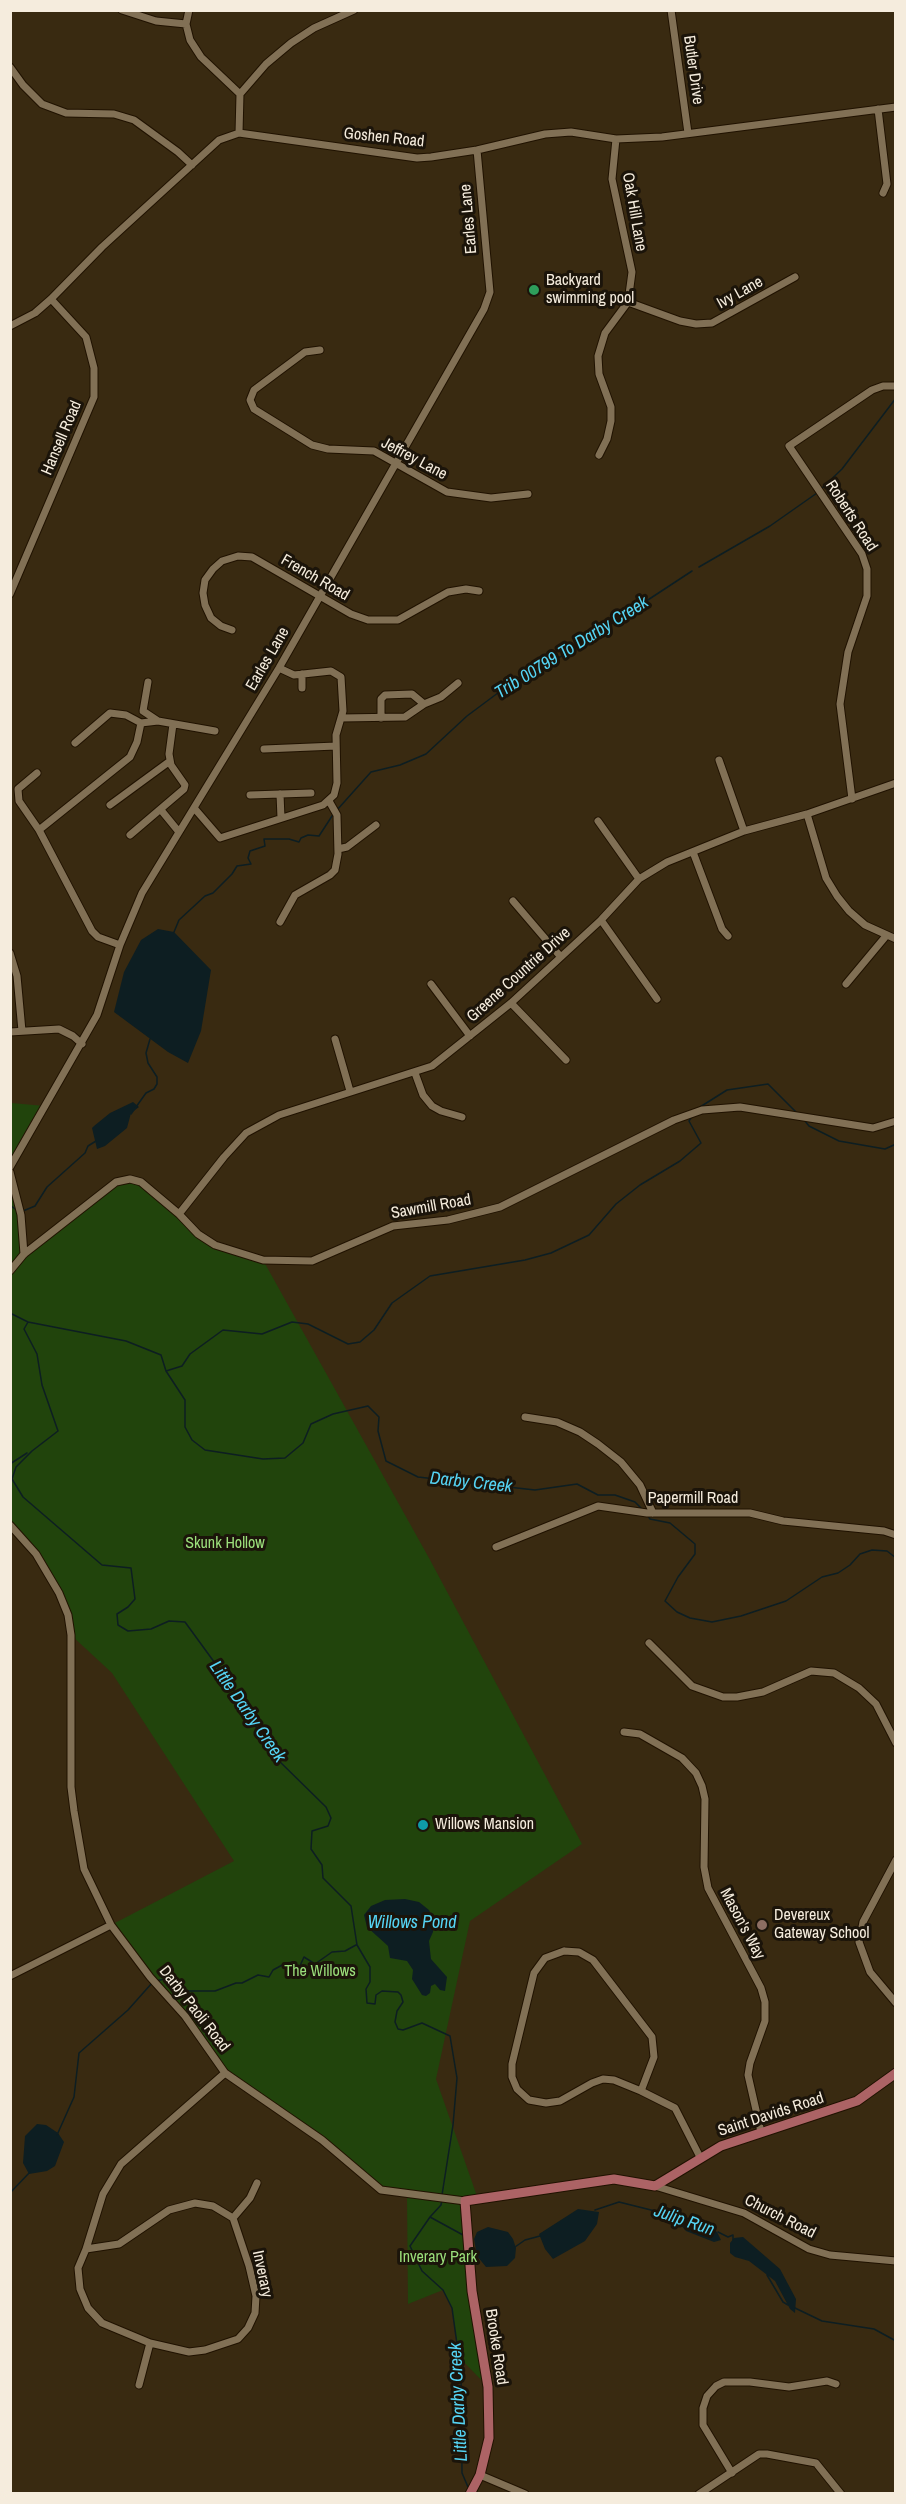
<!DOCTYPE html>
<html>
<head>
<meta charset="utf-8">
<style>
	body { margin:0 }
	#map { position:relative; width:906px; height:2504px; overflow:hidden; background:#392a11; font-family:"Archivo Narrow",sans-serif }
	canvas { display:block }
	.frame { position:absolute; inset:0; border:12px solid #f5ecdd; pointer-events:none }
</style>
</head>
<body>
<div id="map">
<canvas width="906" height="2504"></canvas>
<div class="frame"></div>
</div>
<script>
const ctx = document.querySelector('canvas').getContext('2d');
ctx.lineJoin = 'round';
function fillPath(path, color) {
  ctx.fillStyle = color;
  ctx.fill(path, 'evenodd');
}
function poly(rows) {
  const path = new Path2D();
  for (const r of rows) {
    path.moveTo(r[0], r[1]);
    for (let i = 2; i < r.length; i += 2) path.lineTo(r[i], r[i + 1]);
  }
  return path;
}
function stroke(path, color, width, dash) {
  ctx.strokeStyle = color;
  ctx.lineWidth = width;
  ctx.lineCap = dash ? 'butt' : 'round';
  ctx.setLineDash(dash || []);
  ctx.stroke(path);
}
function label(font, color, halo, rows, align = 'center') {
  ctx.font = font + ' "Archivo Narrow",sans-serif';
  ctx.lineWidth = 6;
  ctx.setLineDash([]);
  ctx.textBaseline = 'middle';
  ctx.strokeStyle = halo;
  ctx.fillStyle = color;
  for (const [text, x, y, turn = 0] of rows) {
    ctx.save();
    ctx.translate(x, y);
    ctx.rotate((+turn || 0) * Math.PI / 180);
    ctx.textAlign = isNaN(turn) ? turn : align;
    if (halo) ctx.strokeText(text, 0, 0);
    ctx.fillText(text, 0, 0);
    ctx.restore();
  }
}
const green = poly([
	[11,1103,45,1106,11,1167],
	[10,1172,24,1254,116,1182,141,1182,215,1245,263,1260,429,1558,582,1844,470,1921,436,2079,478,2199,466,2201,488,2387,459,2357,452,2308,443,2290,408,2304,407,2195,381,2190,321,2140,225,2073,111,1925,234,1861,112,1673,71,1635,68,1615,36,1554,11,1525]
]);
const water = poly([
	[158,929,174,932,211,970,201,1031,188,1063,168,1052,114,1012,124,972,141,940],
	[133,1102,139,1107,131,1113,127,1128,105,1146,97,1149,92,1128,94,1126,110,1113],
	[405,1899,419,1902,429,1910,434,1921,433,1932,429,1941,431,1959,447,1977,445,1991,440,1990,435,1984,431,1986,430,1993,426,1996,422,1995,412,1979,413,1970,407,1961,390,1958,388,1946,367,1927,364,1915,371,1906,385,1900],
	[37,2124,46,2125,58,2133,64,2142,55,2166,47,2171,29,2174,23,2163,25,2136],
	[578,2209,599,2212,597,2224,585,2241,553,2259,545,2249,539,2234],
	[685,2217,706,2223,717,2232,721,2240,714,2242,686,2231,678,2222],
	[488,2227,508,2232,513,2239,516,2248,515,2258,507,2266,486,2267,477,2256,474,2239,477,2232],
	[743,2237,780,2269,796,2299,795,2313,790,2309,775,2281,749,2261,735,2257,730,2253,730,2243,734,2238]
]);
const stream = poly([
	[820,490,842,469,896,398],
	[699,567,770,526,817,493],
	[337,810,371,772,400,765,426,754,467,716,522,675,564,655,692,571],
	[174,932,179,920,205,896,213,893,232,874,237,866,251,864,248,858,250,851,265,846,264,839,289,839,299,842,301,838,308,835,319,836,334,813],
	[700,1107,727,1090,768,1084,798,1114],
	[131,1114,146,1093,154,1089,157,1084,157,1077,148,1063,146,1053,150,1039],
	[805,1121,809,1126,839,1141,885,1149,896,1144],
	[10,1205,19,1212],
	[23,1211,35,1206,47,1187,85,1153,88,1146,96,1141],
	[10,1313,28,1322,126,1341,161,1355,166,1371,185,1400,185,1427,192,1440,205,1450,263,1459,285,1458,303,1443,311,1424,333,1414,368,1406,379,1417,378,1431,386,1461,418,1477,535,1490,577,1484,598,1495,615,1495,635,1502,641,1508],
	[28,1322,24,1329,37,1354,42,1385,58,1431,32,1451,16,1467,12,1479,23,1497,102,1565,131,1568,135,1599,128,1607,117,1614,118,1625,128,1631,151,1629,169,1621,185,1622,228,1681,273,1755,326,1807,331,1818,328,1826,312,1831,311,1849,322,1865,323,1878,351,1906,357,1945,370,1967,370,1982,366,1989,367,2003,375,2004,376,1995,382,1991,398,1992,401,1995,403,2002,397,2011,395,2022,398,2029,403,2030,422,2023,450,2036,457,2078,453,2125,442,2195],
	[166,1371,182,1366,190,1354,223,1330,262,1334,292,1322,308,1324,348,1344,360,1342,374,1330,392,1303,430,1276,525,1260,551,1253,589,1235,616,1204,640,1185,680,1161,701,1143,689,1121,691,1118],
	[10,1464,27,1453],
	[648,1516,650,1519,670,1523,695,1544,695,1554,678,1577,665,1601,677,1612,690,1618,712,1622,741,1616,786,1601,822,1577,838,1573,850,1565,860,1554,872,1550,887,1551,896,1558],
	[156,1981,168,1978,182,1991,215,1991,236,1983,242,1983,258,1975,269,1977,273,1970,286,1963,294,1962,299,1968,304,1957,315,1964,332,1952,345,1951,356,1945],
	[57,2135,74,2097,79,2053,128,2010,152,1983],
	[10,2193,30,2172],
	[442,2200,441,2205,430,2217,410,2246,422,2271,443,2290,452,2308,461,2373,462,2473,468,2487],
	[595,2210,619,2202,683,2218],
	[430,2217,463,2235],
	[718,2232,728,2237,733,2235,733,2240],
	[515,2247,525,2240,540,2236],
	[767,2275,783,2302,788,2305],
	[795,2308,822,2321,874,2329,896,2341]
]);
const minor = poly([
	[122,10,156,21,186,24],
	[189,10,186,24,190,40,201,57,240,94],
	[671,10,688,133],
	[10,67,23,85,42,104,66,113,114,114,134,120,178,152,192,165],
	[878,109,887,184,883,193],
	[239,133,240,94,266,64,291,43,314,28,354,10],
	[628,302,680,321,696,324,712,323,795,277],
	[10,326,35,313,51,299,102,247,219,140,239,133,417,158,431,157,477,150,545,134,571,132,616,139,662,137,896,107],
	[320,350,305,352,254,390,250,400,254,409,312,445,328,449,374,451,447,492,491,498,528,494],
	[599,455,607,439,611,421,611,407,599,374,598,356,605,333,628,302,632,272,612,179,616,139],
	[10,594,94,397,94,368,86,337,51,299],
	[232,630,221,626,211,618,205,605,203,593,205,580,213,569,222,561,238,556,252,557,351,614,368,620,398,620,448,592,466,589,479,591],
	[302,674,302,688],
	[148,682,143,711,158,721],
	[341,718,405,717,424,704,441,697,458,683],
	[381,718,381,699,385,695,412,694,424,704],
	[75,743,110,713,126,715,141,723,158,721,215,731],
	[264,749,336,746],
	[719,760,744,831],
	[37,773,18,789,19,801,39,830,92,931,98,937,120,945],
	[280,794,281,818],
	[250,795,311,793],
	[852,799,840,704,848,652,867,596,867,569,862,554,789,446,872,390,883,386,896,386],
	[110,805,170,761],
	[195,809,220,838,323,805,334,795,337,783,336,735,343,711,341,677,331,671,294,675,279,668],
	[161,810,179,832],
	[807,814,826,878,837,896,849,911,865,925,896,939],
	[598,821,639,879],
	[39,830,130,757,137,742,141,723],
	[130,835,184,789,185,785,171,765,169,754,173,724],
	[338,849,347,847,376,825],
	[693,852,722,929,728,936],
	[513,901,560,956],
	[601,920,657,999],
	[280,922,295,895,330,875,335,870,338,854,337,815,329,801],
	[10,953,17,976,22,1031],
	[431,984,470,1036],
	[846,984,886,936],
	[511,1003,566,1060],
	[10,1032,59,1029,73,1036,82,1044],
	[335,1039,350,1091],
	[415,1073,423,1095,432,1106,441,1111,462,1117],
	[10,1167,97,1015,120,945,142,893,279,668,484,309,490,292,477,150],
	[10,1172,21,1215,24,1254],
	[179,1214,224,1157,246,1133,279,1115,432,1066,511,1003,601,920,639,879,667,862,744,831,807,814,896,783],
	[10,1271,24,1254,116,1182,130,1179,141,1182,179,1214,198,1234,215,1245,263,1260,312,1261,393,1226,448,1220,500,1207,674,1120,702,1110,740,1107,873,1128,896,1121],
	[525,1417,557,1422,580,1432,598,1444,621,1462,640,1485,653,1513],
	[10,1525,36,1554,59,1593,68,1615,71,1635,71,1787,74,1811,84,1869,111,1925,150,1977,185,2016,225,2073,322,2140,381,2190,465,2201],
	[496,1547,598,1506,647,1513,750,1513,783,1521,884,1531,896,1535],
	[649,1643,692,1686,723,1697,737,1697,763,1692,811,1671,834,1673,859,1688,876,1704,896,1743],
	[624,1732,640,1734,682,1758,696,1773,702,1786,705,1799,704,1867,708,1888,761,1988,765,2002,765,2021,750,2063,748,2075,761,2132],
	[896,1860,863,1922,859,1942,870,1972,896,2003],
	[564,1951,579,1952,593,1960,652,2037,654,2057,641,2091,614,2080,603,2079,592,2083,560,2101,546,2103,529,2100,517,2089,512,2077,512,2064,534,1973,545,1958,564,1951],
	[10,1976,111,1925],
	[641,2091,675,2108,700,2157],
	[655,2186,744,2213,809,2249,830,2255,896,2261],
	[195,2203,213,2206,233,2218,249,2266,256,2296,255,2313,248,2328,238,2339,205,2350,189,2352,150,2343,102,2323,88,2308,80,2289,78,2268,86,2249,119,2244,169,2210,195,2203],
	[233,2218,250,2198,257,2183],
	[86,2249,103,2194,121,2164,225,2073],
	[139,2385,150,2343],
	[732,2473,703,2425,703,2408,707,2396,716,2386,724,2382,750,2382,789,2387,827,2381,836,2384],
	[480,2475,525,2494],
	[699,2494,759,2454,767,2454,816,2463,841,2494]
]);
const major = poly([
	[470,2494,480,2475,489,2438,488,2387,472,2291,465,2201,614,2179,655,2186,721,2146,857,2101,896,2073]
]);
const markers = [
	[534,290,6,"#2e9e5b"],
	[423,1825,6,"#0f9aa8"],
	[762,1925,6,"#8d6e63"]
];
const streetNames = [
	["Butler Drive",693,70,82],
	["Goshen Road",384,138,6],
	["Oak Hill Lane",634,212,80],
	["Earles Lane",469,219,-95],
	["Ivy Lane",740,293,-29],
	["Hansell Road",62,438,-67],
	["Jeffrey Lane",414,459,28],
	["Roberts Road",851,516,57],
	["French Road",315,578,30],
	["Earles Lane",268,659,-60],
	["Greene Countrie Drive",519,975,-42],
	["Sawmill Road",431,1207,-10],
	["Papermill Road",693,1499],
	["Mason's Way",742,1924,62],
	["Darby Paoli Road",194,2009,52],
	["Saint Davids Road",771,2115,-18],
	["Church Road",780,2217,27],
	["Inverary",262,2274,78],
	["Brooke Road",496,2347,81]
];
const poiNames = [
	["Backyard",546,281],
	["swimming pool",546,299],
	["Willows Mansion",435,1825],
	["Devereux",774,1916],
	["Gateway School",774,1934]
];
const parkNames = [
	["Skunk Hollow",225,1544],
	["The Willows",320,1972],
	["Inverary Park",438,2258]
];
const waterNames = [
	["Trib 00799 To Darby Creek",572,648,-32],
	["Darby Creek",471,1483,6],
	["Little Darby Creek",247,1712,55],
	["Willows Pond",412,1923],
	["Julip Run",684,2221,19],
	["Little Darby Creek",459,2402,-93]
];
fillPath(green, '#21440c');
fillPath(water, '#0d1e22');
stroke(stream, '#0d1e22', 1.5);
stroke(minor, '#201200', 9);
stroke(major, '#201200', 11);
stroke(minor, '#817055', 7);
stroke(major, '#ac6365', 9);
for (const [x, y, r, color] of markers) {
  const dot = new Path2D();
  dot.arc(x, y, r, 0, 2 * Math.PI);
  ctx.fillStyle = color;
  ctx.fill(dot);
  stroke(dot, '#1b140a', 2);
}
label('16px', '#f5ecdd', '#1b140a', streetNames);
label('16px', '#f5ecdd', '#1b140a', poiNames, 'left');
label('16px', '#9bdf7b', '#1b140a', parkNames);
label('italic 18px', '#55d4f4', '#1b140a', waterNames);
</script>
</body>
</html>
